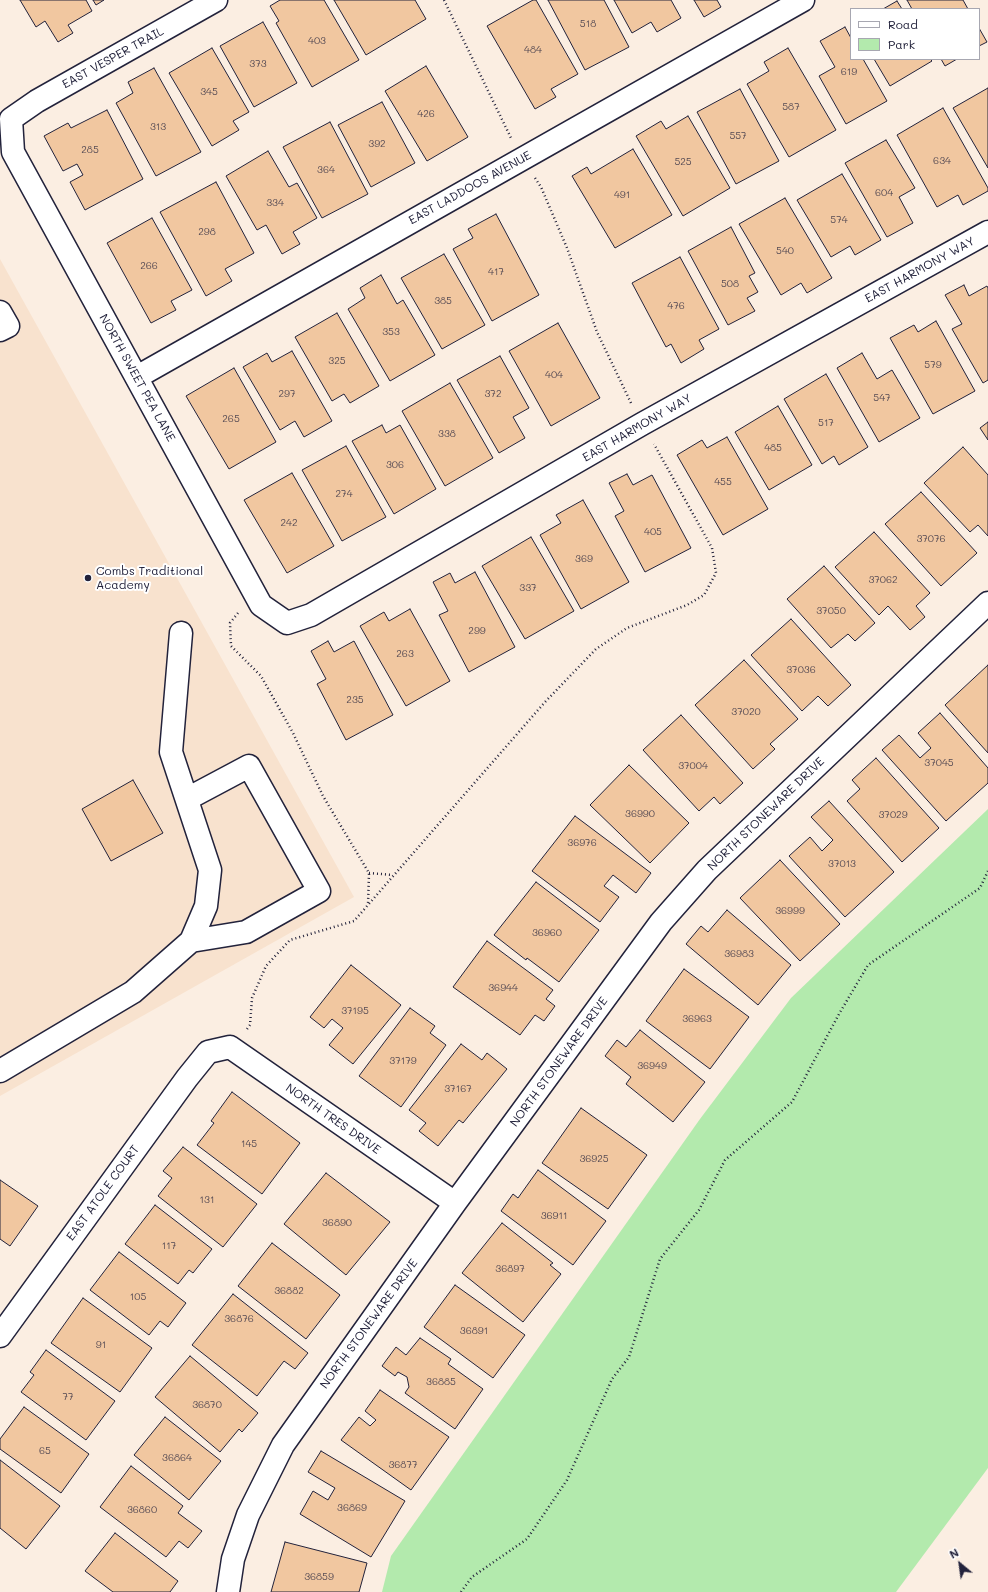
<!DOCTYPE html>
<html>
<head>
<meta charset="utf-8">
<style>
	body { margin:0 }
	#map { position:relative; width:988px; height:1592px; overflow:hidden; background:#fbeee2; font-family:Mali,sans-serif }
	canvas { display:block }
	.legend { position:absolute; left:850px; top:8px; width:130px; height:52px; box-sizing:border-box; background:#fff; border:1px solid #a7a7b1; margin:0; padding:5px 7px; list-style:none; font-size:12px; color:#22223b }
	.legend li { display:flex; align-items:center; gap:8px; height:20px }
	.legend b { width:20px; border:1px solid #a7a7b1 }
	.north { position:absolute; left:940px; top:1544px; width:40px; height:40px; -webkit-text-stroke:3px #fff; paint-order:stroke; rotate:331deg; font-size:11px; font-weight:700; line-height:16px; text-align:center; color:#22223b }
	.north::after { content:''; display:block; margin:auto; width:14px; height:18px; background:#22223b; clip-path:polygon(50% 0,100% 100%,50% 72%,0 100%) }
</style>
</head>
<body>
<div id="map">
<canvas width="988" height="1592"></canvas>
<ul class="legend">
<li><b style="height:5px;background:#fff"></b>Road</li>
<li><b style="height:11px;background:#b3eaad"></b>Park</li>
</ul>
<div class="north">N</div>
</div>
<script>
const ctx = document.querySelector('canvas').getContext('2d');
ctx.lineJoin = 'round';
function fillPath(path, color) {
  ctx.fillStyle = color;
  ctx.fill(path, 'evenodd');
}
function poly(rows) {
  const path = new Path2D();
  for (const r of rows) {
    path.moveTo(r[0], r[1]);
    for (let i = 2; i < r.length; i += 2) path.lineTo(r[i], r[i + 1]);
  }
  return path;
}
function stroke(path, color, width, dash) {
  ctx.strokeStyle = color;
  ctx.lineWidth = width;
  ctx.lineCap = dash ? 'butt' : 'round';
  ctx.setLineDash(dash || []);
  ctx.stroke(path);
}
function label(font, color, halo, rows, align = 'center') {
  ctx.font = font + ' Mali,sans-serif';
  ctx.lineWidth = 4;
  ctx.setLineDash([]);
  ctx.textBaseline = 'middle';
  ctx.strokeStyle = halo;
  ctx.fillStyle = color;
  for (const [text, x, y, turn = 0] of rows) {
    ctx.save();
    ctx.translate(x, y);
    ctx.rotate((+turn || 0) * Math.PI / 180);
    ctx.textAlign = isNaN(turn) ? turn : align;
    if (halo) ctx.strokeText(text, 0, 0);
    ctx.fillText(text, 0, 0);
    ctx.restore();
  }
}
const built = poly([
	[0,259,354,897,0,1096]
]);
const green = poly([
	[988,809,988,1468,896,1592,382,1592,391,1556,700,1119,791,998]
]);
const building = poly([
	[20,0,86,0,92,11,68,25,73,33,58,42,45,21,36,27,20,0],
	[93,0,104,0,96,5,93,0],
	[280,0,324,0,359,60,312,87,276,23,279,21,270,6,280,0],
	[334,0,415,0,426,19,366,55,334,0],
	[533,0,536,0,578,74,551,89,556,97,535,109,487,26,533,0],
	[548,0,604,0,629,47,585,70,548,0],
	[614,0,671,0,681,18,657,32,651,22,632,33,614,0],
	[694,0,717,0,721,7,704,17,694,0],
	[907,0,963,0,968,9,912,9,907,0],
	[897,1,902,9,883,9,897,1],
	[263,22,297,83,254,107,220,46,263,22],
	[845,27,851,38,851,59,863,59,887,101,846,124,819,76,835,67,820,41,845,27],
	[979,28,987,42,979,46,979,28],
	[212,48,249,112,233,121,239,130,212,146,169,73,212,48],
	[788,48,836,130,789,157,747,84,769,71,764,62,788,48],
	[874,59,930,59,932,61,890,86,874,59],
	[941,59,957,59,945,66,941,59],
	[426,66,468,137,427,161,385,91,426,66],
	[154,68,201,152,156,176,116,103,133,93,128,82,154,68],
	[988,88,988,168,953,108,988,88],
	[740,89,779,161,736,184,697,112,740,89],
	[382,102,415,163,371,187,338,125,382,102],
	[943,108,988,188,988,191,963,205,958,195,937,207,897,135,943,108],
	[107,110,143,179,85,210,70,182,83,175,77,164,63,171,44,136,68,123,71,128,107,110],
	[688,116,730,188,683,216,636,136,661,121,666,129,688,116],
	[330,122,368,194,322,218,283,147,330,122],
	[886,140,915,188,899,197,913,223,887,237,845,163,886,140],
	[633,149,672,215,615,248,572,176,587,167,591,174,633,149],
	[268,151,289,187,297,183,317,218,293,232,300,244,282,254,266,225,257,230,226,176,268,151],
	[842,174,881,240,855,255,850,246,831,257,797,200,842,174],
	[216,182,254,253,225,269,232,281,206,296,160,212,216,182],
	[785,198,832,278,807,293,801,283,781,295,739,224,785,198],
	[496,214,539,295,492,321,453,249,473,238,468,229,496,214],
	[152,218,192,290,171,301,176,310,151,323,107,243,152,218],
	[731,227,755,273,749,276,758,292,747,298,755,311,728,325,688,251,731,227],
	[444,254,485,325,442,349,401,278,444,254],
	[680,257,719,329,699,340,704,349,681,363,671,344,666,347,632,283,680,257],
	[381,275,397,304,403,300,435,355,390,381,348,309,365,298,360,288,381,275],
	[964,285,969,296,987,286,988,288,988,380,983,383,952,329,962,324,945,295,964,285],
	[337,313,379,386,350,403,344,394,332,401,295,337,337,313],
	[936,321,975,391,933,414,890,338,914,325,918,332,936,321],
	[558,323,600,398,551,426,509,351,558,323],
	[292,351,332,421,304,437,295,421,280,430,243,367,267,353,272,362,292,351],
	[862,353,877,379,892,370,920,418,879,442,837,368,862,353],
	[500,356,529,408,513,417,525,438,499,453,457,380,500,356],
	[234,368,276,442,229,469,186,396,234,368],
	[826,374,868,447,839,465,834,456,822,464,784,399,826,374],
	[450,383,493,458,445,486,402,411,450,383],
	[778,406,812,465,769,490,735,432,778,406],
	[988,422,988,440,980,428,988,422],
	[382,425,386,433,400,425,436,489,394,514,352,441,382,425],
	[727,437,768,509,723,535,677,455,702,440,707,448,727,437],
	[346,446,386,517,342,541,302,470,346,446],
	[963,447,988,475,988,536,978,525,970,532,924,483,963,447],
	[292,473,334,546,287,573,244,500,292,473],
	[627,474,633,485,652,475,691,548,645,572,615,516,624,511,609,483,627,474],
	[921,492,977,553,941,586,885,524,921,492],
	[583,500,629,582,581,609,540,535,561,523,556,515,583,500],
	[874,532,930,593,916,606,925,617,910,630,888,606,879,615,835,567,874,532],
	[531,537,574,611,525,639,482,566,531,537],
	[824,566,875,623,855,641,848,634,831,648,787,599,824,566],
	[475,572,515,647,469,672,439,615,448,611,433,582,450,573,455,583,475,572],
	[410,609,450,681,406,706,360,626,384,612,389,621,410,609],
	[791,619,851,685,828,706,818,696,802,711,751,655,791,619],
	[328,641,334,652,354,641,393,715,346,740,317,684,326,679,311,651,328,641],
	[744,660,798,719,770,744,775,749,753,769,695,705,744,660],
	[988,665,988,753,945,705,988,665],
	[940,713,988,768,988,783,946,821,882,750,899,735,920,758,931,748,918,733,940,713],
	[681,715,743,783,720,804,714,797,699,811,643,750,681,715],
	[876,758,939,828,902,862,847,801,860,789,852,780,876,758],
	[629,765,689,823,650,863,590,805,629,765],
	[133,780,163,833,111,861,82,809,133,780],
	[829,801,894,872,845,917,789,856,810,837,822,851,833,840,811,817,829,801],
	[575,816,651,873,636,893,613,875,604,886,619,897,600,922,532,871,575,816],
	[780,860,840,924,800,961,740,898,780,860],
	[536,882,599,930,559,982,527,958,526,960,494,935,536,882],
	[727,910,791,965,758,1005,686,944,701,926,708,932,727,910],
	[487,941,553,990,546,999,555,1006,544,1021,535,1015,520,1035,453,987,487,941],
	[351,965,401,1005,353,1064,329,1045,343,1028,332,1019,324,1028,310,1017,351,965],
	[684,969,749,1017,710,1069,646,1021,684,969],
	[410,1008,435,1026,430,1033,446,1045,401,1107,359,1076,410,1008],
	[640,1030,705,1082,673,1122,626,1084,631,1077,605,1056,617,1040,626,1047,640,1030],
	[461,1044,482,1060,487,1053,507,1069,463,1123,459,1120,438,1146,419,1131,426,1123,409,1110,461,1044],
	[232,1092,300,1143,262,1194,197,1145,214,1123,211,1121,232,1092],
	[581,1108,647,1155,608,1209,542,1163,581,1108],
	[183,1147,257,1204,223,1247,158,1196,172,1178,163,1171,183,1147],
	[538,1170,606,1221,573,1265,501,1211,513,1194,518,1198,538,1170],
	[326,1173,390,1222,346,1275,284,1224,326,1173],
	[0,1180,38,1206,10,1246,0,1239,0,1180],
	[155,1205,212,1249,193,1273,189,1270,178,1284,125,1244,155,1205],
	[502,1223,553,1263,550,1265,561,1274,523,1322,462,1273,502,1223],
	[272,1243,340,1295,306,1339,238,1286,272,1243],
	[119,1252,186,1303,168,1327,160,1321,149,1335,90,1290,119,1252],
	[455,1285,525,1335,493,1378,424,1327,455,1285],
	[233,1294,308,1353,295,1369,284,1361,257,1396,192,1345,233,1294],
	[83,1298,152,1348,120,1392,51,1343,83,1298],
	[420,1338,451,1359,448,1364,483,1389,455,1429,405,1393,409,1387,407,1377,398,1372,395,1376,382,1366,396,1347,406,1355,420,1338],
	[46,1350,115,1401,86,1440,21,1392,34,1375,30,1372,46,1350],
	[190,1356,258,1413,242,1432,239,1429,220,1452,155,1397,190,1356],
	[380,1390,449,1437,411,1490,341,1440,359,1417,370,1426,376,1420,365,1411,380,1390],
	[24,1407,89,1454,61,1493,0,1449,0,1439,24,1407],
	[165,1417,221,1461,189,1500,134,1455,165,1417],
	[321,1451,405,1501,371,1557,300,1514,313,1491,328,1500,335,1488,308,1472,321,1451],
	[0,1460,60,1506,26,1549,0,1528,0,1460],
	[131,1466,183,1506,178,1513,202,1531,188,1548,179,1541,166,1557,100,1507,131,1466],
	[115,1533,178,1581,170,1592,113,1592,85,1571,115,1533],
	[285,1542,367,1563,359,1592,271,1592,285,1542]
]);
const path = poly([
	[444,0,511,138],
	[535,178,541,187,567,248,597,332,631,403],
	[238,613,230,623,231,646,261,676,293,733,323,796,369,873,368,905],
	[369,873,393,875],
	[247,1029,250,1025,252,998,266,966,290,940,354,921,545,702,596,649,627,628,687,605,704,595,716,573,712,548,654,444],
	[461,1592,472,1577,527,1539,567,1480,612,1379,629,1357,660,1259,699,1210,725,1160,792,1102,839,1014,868,965,980,888,988,871]
]);
const minor = poly([
	[216,0,37,101,11,119,13,152,261,605,287,623,311,615,642,424,988,232],
	[0,312,8,326,0,330],
	[137,377,803,0],
	[187,799,249,766,319,891,246,932,191,941],
	[0,1071,133,992,191,941,206,906,210,870,171,752,181,633],
	[0,1336,187,1078,208,1052,230,1047,455,1203],
	[228,1592,233,1559,248,1515,283,1445,455,1203,661,922,707,870,988,603]
]);
const markers = [
	[88,578,4,"#22223b"]
];
const numberNames = [
	["518",588,24],
	["403",317,41],
	["484",533,50],
	["373",258,64],
	["619",849,72],
	["345",209,92],
	["587",791,107],
	["426",426,114],
	["313",158,127],
	["557",738,136],
	["392",377,144],
	["285",90,150],
	["634",942,161],
	["525",683,162],
	["364",326,170],
	["604",884,193],
	["491",622,195],
	["334",275,203],
	["574",839,220],
	["298",207,232],
	["540",785,251],
	["266",149,266],
	["417",496,272],
	["508",730,284],
	["385",443,301],
	["476",676,306],
	["353",391,332],
	["325",337,361],
	["579",933,365],
	["404",554,375],
	["297",287,394],
	["372",493,394],
	["547",882,398],
	["265",231,419],
	["517",826,423],
	["338",447,434],
	["485",773,448],
	["306",395,465],
	["455",723,482],
	["274",344,494],
	["242",289,523],
	["405",653,532],
	["37076",931,539],
	["369",584,559],
	["37062",883,580],
	["337",528,588],
	["37050",831,611],
	["299",477,631],
	["263",405,654],
	["37036",801,670],
	["235",355,700],
	["37020",746,712],
	["37045",939,763],
	["37004",693,766],
	["36990",640,814],
	["37029",893,815],
	["36976",582,843],
	["37013",842,864],
	["36999",790,911],
	["36960",547,933],
	["36983",739,954],
	["36944",503,988],
	["37195",355,1011],
	["36963",697,1019],
	["37179",403,1061],
	["36949",652,1066],
	["37167",458,1089],
	["145",249,1144],
	["36925",594,1159],
	["131",207,1200],
	["36911",554,1216],
	["36890",337,1223],
	["117",169,1246],
	["36897",510,1269],
	["36882",289,1291],
	["105",138,1297],
	["36876",239,1319],
	["36891",474,1331],
	["91",101,1345],
	["36885",441,1382],
	["77",68,1397],
	["36870",207,1405],
	["65",45,1451],
	["36864",177,1458],
	["36877",403,1465],
	["36869",352,1508],
	["36860",142,1510],
	["36859",319,1577]
];
const streetNames = [
	["EAST VESPER TRAIL",113,58,-29],
	["EAST LADDOOS AVENUE",470,188,-29],
	["EAST HARMONY WAY",920,270,-29],
	["NORTH SWEET PEA LANE",137,378,61],
	["EAST HARMONY WAY",637,428,-30],
	["NORTH STONEWARE DRIVE",766,814,-44],
	["NORTH STONEWARE DRIVE",559,1062,-54],
	["NORTH TRES DRIVE",333,1119,35],
	["EAST ATOLE COURT",103,1193,-54],
	["NORTH STONEWARE DRIVE",369,1324,-54]
];
const poiNames = [
	["Combs Traditional",96,571],
	["Academy",96,585]
];
fillPath(built, '#f8e2ce');
fillPath(green, '#b3eaad');
fillPath(building, '#f1c7a0');
stroke(building, '#22223b', 1);
stroke(minor, '#22223b', 25);
stroke(path, '#22223b', 2.5, [1, 3]);
stroke(minor, '#fff', 22);
for (const [x, y, r, color] of markers) {
  const dot = new Path2D();
  dot.arc(x, y, r, 0, 2 * Math.PI);
  ctx.fillStyle = color;
  ctx.fill(dot);
  stroke(dot, '#fff', 1.5);
}
label('10px', '#564b54', null, numberNames);
label('12px', '#22223b', '#fff', streetNames);
label('12px', '#22223b', '#fff', poiNames, 'left');
</script>
</body>
</html>
